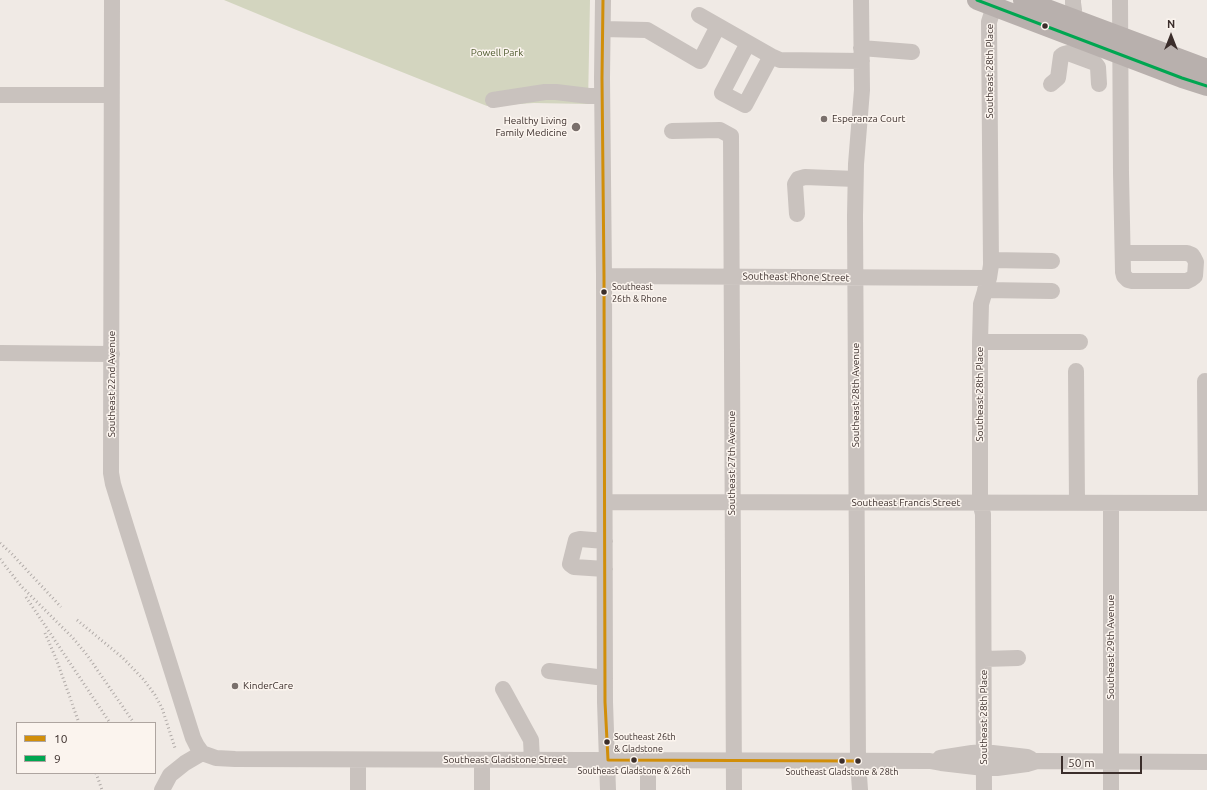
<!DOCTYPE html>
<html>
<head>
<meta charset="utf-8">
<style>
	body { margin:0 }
	#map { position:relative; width:1207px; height:790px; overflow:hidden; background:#f0eae5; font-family:Ubuntu,sans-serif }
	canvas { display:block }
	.legend { position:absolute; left:16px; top:722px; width:140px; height:52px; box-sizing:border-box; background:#fbf4ee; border:1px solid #aea5a0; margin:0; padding:5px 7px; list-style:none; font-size:12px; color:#3b2e2b }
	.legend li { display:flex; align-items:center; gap:8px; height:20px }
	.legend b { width:20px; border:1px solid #aea5a0 }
	.north { position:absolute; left:1151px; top:16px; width:40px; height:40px; -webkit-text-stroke:3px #fbf4ee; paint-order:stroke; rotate:0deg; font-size:11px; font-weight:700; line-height:16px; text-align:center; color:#3b2e2b }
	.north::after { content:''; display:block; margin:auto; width:14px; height:18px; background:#3b2e2b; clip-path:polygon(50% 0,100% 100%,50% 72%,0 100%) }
	.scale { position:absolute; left:1061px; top:756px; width:81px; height:18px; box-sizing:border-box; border:2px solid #3b2e2b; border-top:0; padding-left:5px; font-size:12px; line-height:14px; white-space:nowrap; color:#3b2e2b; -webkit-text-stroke:3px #fbf4ee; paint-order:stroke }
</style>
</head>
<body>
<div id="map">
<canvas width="1207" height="790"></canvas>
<ul class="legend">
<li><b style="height:5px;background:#d18e09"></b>10</li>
<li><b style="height:5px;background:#00a651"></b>9</li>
</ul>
<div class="north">N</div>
<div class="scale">50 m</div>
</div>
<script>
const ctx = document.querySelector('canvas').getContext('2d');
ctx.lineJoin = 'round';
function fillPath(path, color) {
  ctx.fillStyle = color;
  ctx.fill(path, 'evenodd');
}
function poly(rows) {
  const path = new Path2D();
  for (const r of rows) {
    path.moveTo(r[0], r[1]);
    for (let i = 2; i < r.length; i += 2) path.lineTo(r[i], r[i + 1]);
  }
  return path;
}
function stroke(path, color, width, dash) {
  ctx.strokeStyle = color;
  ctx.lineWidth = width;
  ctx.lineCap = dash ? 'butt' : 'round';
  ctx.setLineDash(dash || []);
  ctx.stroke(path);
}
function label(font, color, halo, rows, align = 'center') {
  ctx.font = font + ' Ubuntu,sans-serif';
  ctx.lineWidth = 3;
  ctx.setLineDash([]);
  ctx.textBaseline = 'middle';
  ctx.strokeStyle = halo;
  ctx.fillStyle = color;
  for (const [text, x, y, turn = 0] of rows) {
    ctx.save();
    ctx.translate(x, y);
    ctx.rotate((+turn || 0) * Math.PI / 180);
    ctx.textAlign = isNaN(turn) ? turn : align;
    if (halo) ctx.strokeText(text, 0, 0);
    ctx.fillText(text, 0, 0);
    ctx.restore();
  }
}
const green = poly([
	[224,0,590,0,588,104,534,103,487,106,294,29]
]);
const minor = poly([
	[112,0,111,473,113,484,126,526,193,738,197,746,202,753,216,758,235,759,930,761,941,763,984,768,997,768,1027,764,1037,761,1207,762],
	[603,0,602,78,604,276,605,702,608,790],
	[1120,0,1121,173,1123,272,1124,276,1128,280,1132,281,1187,281,1191,279,1195,276,1196,262,1194,258,1192,255,1187,253,1123,253],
	[699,15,771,56,780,60,862,61],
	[1067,28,1074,10,1073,3,1073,0],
	[603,29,647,30,700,61,718,26],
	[748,43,722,93,745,105,771,56],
	[861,48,912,52],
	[1051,84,1058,78,1061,56,1064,54,1068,53,1095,63,1098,67,1099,84],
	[0,95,111,95],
	[493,100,545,92,556,92,589,96,602,96],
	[672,131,720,130,731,136,734,790],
	[797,214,795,184,798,179,805,177,855,179],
	[991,260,1052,261],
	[604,276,989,278],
	[985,290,1052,291],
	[980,342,1080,342],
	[0,353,112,354],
	[1076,371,1077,503],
	[1205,381,1206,503],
	[605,502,1207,503],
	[1111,503,1111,790],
	[605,541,580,539,576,540,570,564,574,567,605,569],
	[984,659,1018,658],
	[549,671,605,678],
	[503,689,531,740,532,760],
	[940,758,972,753,984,752,1027,757,1031,759],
	[358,760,358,790],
	[482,760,482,790],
	[648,760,648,790],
	[162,790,170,775,185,763,202,753],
	[860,790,858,761,855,216,856,164,862,90,861,0],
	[984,790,983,514,980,503,980,342,981,304,989,278,991,265,989,22,996,0]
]);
const major = poly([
	[977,0,1182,78,1207,86],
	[1023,0,1207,69]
]);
const rail = poly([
	[0,543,10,552,61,607],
	[0,559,21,586,73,638,87,655,134,723],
	[26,597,110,723],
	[77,620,123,658,144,680,155,695,162,708,175,748],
	[45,633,57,661,79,723],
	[96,773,102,790]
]);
const bus1 = poly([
	[603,0,602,78,604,276,605,702,608,760],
	[608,760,858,761]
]);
const bus2 = poly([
	[977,0,1182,78,1207,86]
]);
const markers = [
	[1045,26,3.5,"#3b2e2b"],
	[824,119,4,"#7a706c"],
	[576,127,5,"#7a706c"],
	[604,292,3.5,"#3b2e2b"],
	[235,686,4,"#7a706c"],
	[607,742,3.5,"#3b2e2b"],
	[634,760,3.5,"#3b2e2b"],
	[842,761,3.5,"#3b2e2b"],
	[858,761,3.5,"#3b2e2b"]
];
const busNames = [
	["Southeast",612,287],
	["26th & Rhone",612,299],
	["Southeast 26th",614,737],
	["& Gladstone",614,749],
	["Southeast Gladstone & 26th",634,771,"center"],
	["Southeast Gladstone & 28th",842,772,"center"]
];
const parkNames = [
	["Powell Park",497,53]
];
const streetNames = [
	["Southeast 28th Place",990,71,-90],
	["Southeast Rhone Street",796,277,1],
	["Southeast 22nd Avenue",112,384,-90],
	["Southeast 28th Place",980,394,-90],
	["Southeast 28th Avenue",856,395,-90],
	["Southeast 27th Avenue",732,463,-90],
	["Southeast Francis Street",906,503],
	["Southeast 29th Avenue",1111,647,-90],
	["Southeast 28th Place",984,717,-90],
	["Southeast Gladstone Street",505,760]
];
const poiNames = [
	["Esperanza Court",832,119],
	["Healthy Living",567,121,"right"],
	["Family Medicine",567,133,"right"],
	["KinderCare",243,686]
];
fillPath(green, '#d3d5bf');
stroke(minor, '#c9c2be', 16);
stroke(major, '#b8b0ad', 20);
stroke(rail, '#b1aba8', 3, [1, 3]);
stroke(bus1, '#d18e09', 3);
stroke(bus2, '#00a651', 3);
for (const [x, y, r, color] of markers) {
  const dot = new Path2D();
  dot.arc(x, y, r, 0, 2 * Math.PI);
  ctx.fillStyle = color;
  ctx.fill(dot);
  stroke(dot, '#fbf4ee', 1.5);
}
label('9px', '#3b2e2b', '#fbf4ee', busNames, 'left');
label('10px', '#4e5a2e', '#fbf4ee', parkNames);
label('10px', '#3b2e2b', '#fbf4ee', streetNames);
label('10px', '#3b2e2b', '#fbf4ee', poiNames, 'left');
</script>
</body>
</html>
